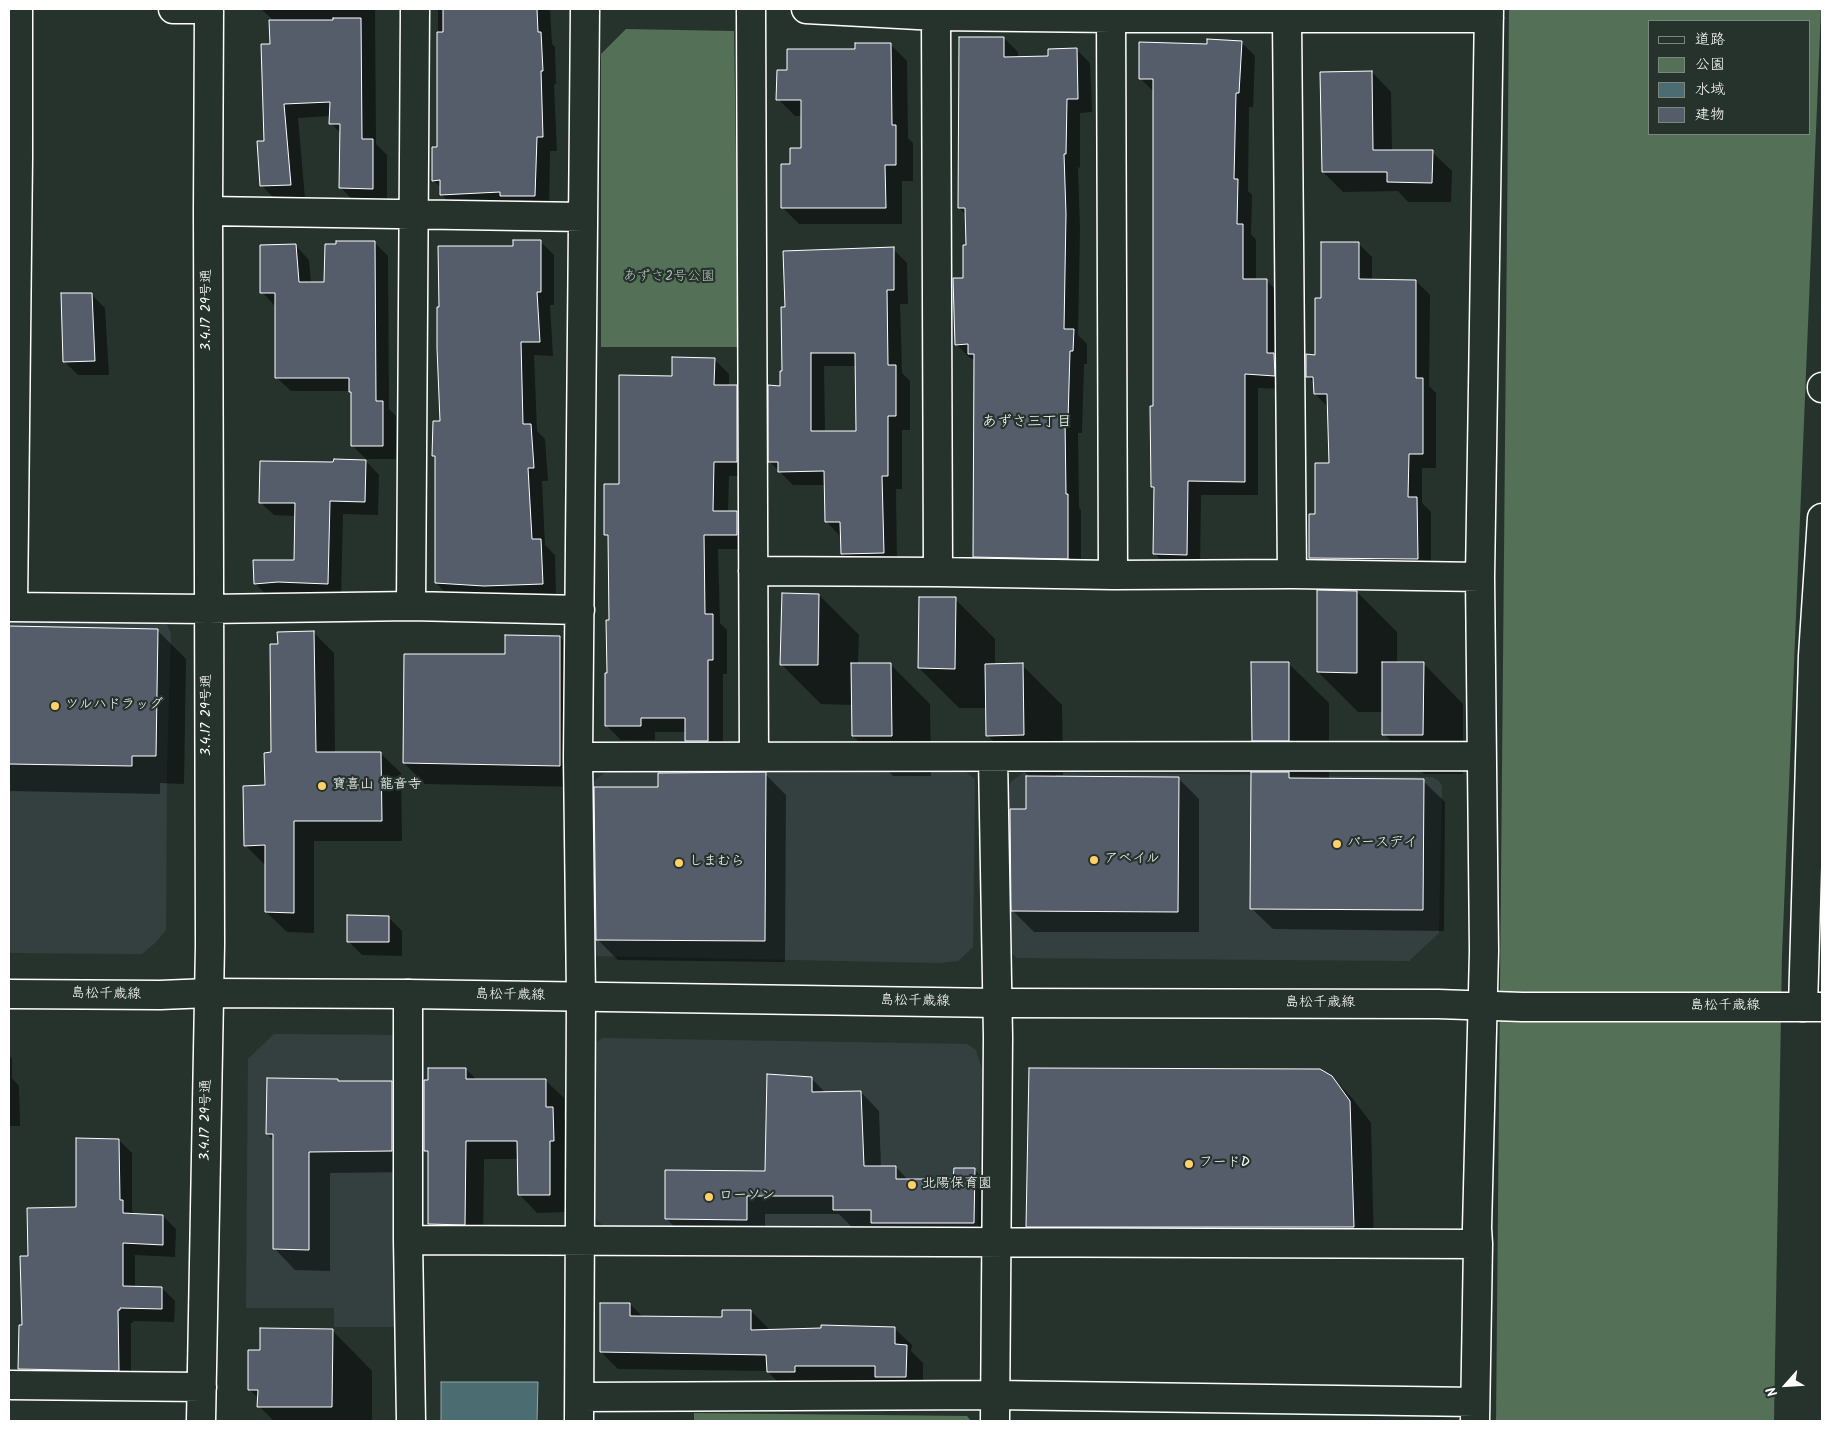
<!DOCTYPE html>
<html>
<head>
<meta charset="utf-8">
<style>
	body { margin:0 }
	#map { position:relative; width:1831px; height:1430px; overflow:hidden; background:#26332d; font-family:Kalam,"Klee One",sans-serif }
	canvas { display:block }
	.frame { position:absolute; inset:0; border:10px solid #fff; pointer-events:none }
	.legend { position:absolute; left:1648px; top:20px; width:162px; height:115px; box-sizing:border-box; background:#26332d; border:1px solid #7d8581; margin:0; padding:6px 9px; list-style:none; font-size:15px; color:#fff }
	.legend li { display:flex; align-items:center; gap:10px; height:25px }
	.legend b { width:25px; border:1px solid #7d8581 }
	.north { position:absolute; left:1761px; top:1360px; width:50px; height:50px; -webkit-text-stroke:4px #26332d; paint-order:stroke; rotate:244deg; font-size:14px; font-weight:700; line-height:20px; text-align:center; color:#fff }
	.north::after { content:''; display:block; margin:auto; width:18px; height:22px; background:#fff; clip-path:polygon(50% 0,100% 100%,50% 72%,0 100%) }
</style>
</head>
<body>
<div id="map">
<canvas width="1831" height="1430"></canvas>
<div class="frame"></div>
<ul class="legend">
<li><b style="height:6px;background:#26332d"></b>道路</li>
<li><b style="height:14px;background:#547057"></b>公園</li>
<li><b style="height:14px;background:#4b6d71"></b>水域</li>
<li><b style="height:14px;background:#555d6b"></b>建物</li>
</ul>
<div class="north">N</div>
</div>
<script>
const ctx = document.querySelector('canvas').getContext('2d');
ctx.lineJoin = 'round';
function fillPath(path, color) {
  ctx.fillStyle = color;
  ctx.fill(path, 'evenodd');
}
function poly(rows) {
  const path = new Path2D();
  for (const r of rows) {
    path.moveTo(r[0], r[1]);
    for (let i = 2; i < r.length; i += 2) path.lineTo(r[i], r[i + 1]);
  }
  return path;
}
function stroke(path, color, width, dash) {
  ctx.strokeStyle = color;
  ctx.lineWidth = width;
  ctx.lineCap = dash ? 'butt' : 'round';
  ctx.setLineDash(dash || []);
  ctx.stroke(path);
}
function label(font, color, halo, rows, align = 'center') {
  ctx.font = font + ' Kalam,"Klee One",sans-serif';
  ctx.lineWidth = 4.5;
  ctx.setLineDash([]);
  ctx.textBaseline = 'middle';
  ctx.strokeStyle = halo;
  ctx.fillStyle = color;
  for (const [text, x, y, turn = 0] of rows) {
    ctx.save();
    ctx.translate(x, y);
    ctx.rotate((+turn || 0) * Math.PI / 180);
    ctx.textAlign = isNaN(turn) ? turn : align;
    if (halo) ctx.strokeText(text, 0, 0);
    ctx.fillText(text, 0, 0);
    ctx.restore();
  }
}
const built = poly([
	[9,619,159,620,167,625,171,634,167,769,166,930,156,942,142,954,9,953],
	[620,767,769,771,965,771,975,779,973,947,958,961,940,963,591,956,590,795,595,780,606,772],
	[1024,772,1432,777,1439,781,1442,786,1439,933,1409,961,1017,958,1008,950,1006,791,1011,782],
	[274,1034,399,1035,400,1327,334,1327,334,1308,246,1308,248,1059],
	[603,1038,967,1044,976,1050,982,1069,978,1228,758,1226,605,1227,597,1220,594,1213,593,1044]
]);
const green = poly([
	[1509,9,1821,9,1782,955,1774,1421,1496,1421],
	[1650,21,1810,21,1810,134,1650,134],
	[626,29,734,31,739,347,601,347,601,54],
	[694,1413,967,1416,971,1421,694,1421]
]);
const water = poly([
	[441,1382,538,1382,537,1421,441,1421,441,1382]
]);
const shadow = poly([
	[261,9,375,9,376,144,387,155,387,202,354,201,340,187,341,134,331,123,331,116,298,118,305,199,275,199,261,185,271,45,271,18],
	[438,9,550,9,552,44,555,47,556,84,554,85,557,151,550,151,549,210,455,208,441,194,441,188,433,180,438,148],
	[1004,38,1018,52,1018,58,1049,57,1076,49,1090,63,1092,112,1080,113,1080,168,1078,167,1080,229,1078,335,1087,344,1087,364,1084,364,1082,433,1078,433,1079,507,1081,510,1081,572,988,570,974,556,975,360,970,358,956,344,967,246,966,215,959,208],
	[1241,42,1255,56,1253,107,1249,107,1248,191,1252,195,1251,234,1256,240,1256,280,1266,280,1280,294,1288,389,1258,388,1258,495,1201,495,1200,568,1169,568,1155,554,1155,490,1152,487,1155,407,1155,93,1140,78,1208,45],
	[890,44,907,61,908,138,913,143,913,181,902,181,902,224,799,224,782,207,792,166,802,150,802,116,795,116,778,99,788,72,856,50],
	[1372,72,1391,92,1392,151,1432,152,1452,171,1451,202,1408,202,1398,191,1343,192,1323,172],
	[540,241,554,255,554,305,550,305,553,356,534,355,537,431,545,439,548,481,542,481,545,545,555,555,556,598,450,597,436,583,436,458,434,456,441,423,514,247],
	[374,242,388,256,389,409,396,416,396,459,366,459,352,445,353,393,350,391,291,391,277,378,276,307,262,292,296,246,309,260,311,283,325,283],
	[1358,243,1372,257,1372,280,1416,281,1430,295,1429,386,1436,393,1436,468,1422,468,1422,503,1431,512,1431,573,1324,571,1310,557,1316,515,1330,464,1328,407,1315,394,1315,384,1307,376,1316,356,1322,299],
	[893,249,907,263,908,304,900,304,902,373,910,381,910,430,902,430,902,489,896,489,897,567,856,568,842,554,840,536,826,521,826,485,793,485,770,462,782,387],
	[824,366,857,366,857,433,825,433],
	[91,294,105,308,109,375,78,375,64,361],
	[714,359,729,374,729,386,736,386,751,401,751,476,729,476,728,513,737,512,751,527,752,549,718,549,720,623,727,630,727,674,723,674,723,755,701,755,686,741,687,732,655,732,655,740,621,740,606,725,610,621,610,538,606,534,620,486,674,377],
	[366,461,379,475,378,515,343,514,341,597,268,597,255,583,296,561,296,516,274,515,260,502,335,464],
	[1357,592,1397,632,1397,663,1423,663,1463,704,1463,774,1424,774,1384,734,1384,712,1358,712,1318,672],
	[819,595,859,635,858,664,890,664,930,704,931,776,893,776,853,736,853,705,821,704,781,664],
	[955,599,995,639,995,665,1022,665,1062,705,1063,775,1056,775,1056,778,1178,778,1199,799,1199,932,1034,932,1013,911,1027,810,1030,777,987,735,987,708,959,708,919,668],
	[9,628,158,631,186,659,184,784,160,783,160,794,9,791],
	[313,632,334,653,335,753,380,753,401,773,402,841,314,841,314,933,287,932,266,912,266,866,245,845,266,787,272,754,279,645],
	[560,637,581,658,581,787,425,784,404,763,507,655],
	[1288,663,1329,703,1329,779,1423,781,1445,802,1444,931,1273,929,1251,908,1286,773,1253,740],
	[765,774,786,795,785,962,618,960,597,939,659,788],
	[388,917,402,931,402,956,362,955,348,941],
	[9,1055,12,1059,12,1078,19,1086,20,1126,9,1126],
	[466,1069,477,1080,545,1080,564,1098,564,1119,571,1127,568,1212,537,1213,519,1194,519,1159,484,1159,483,1242,447,1242,429,1224,429,1155,425,1150],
	[1332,1077,1353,1099,1371,1123,1374,1248,1048,1247,1027,1226],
	[811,1078,826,1093,861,1092,879,1111,881,1167,896,1167,908,1180,955,1180,974,1169,993,1188,992,1241,891,1241,878,1228,853,1228,839,1214,765,1214,765,1238,684,1237,666,1218,766,1173],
	[392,1082,413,1103,413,1172,330,1173,330,1271,295,1270,274,1248,274,1141,267,1134,339,1083],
	[119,1140,132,1153,132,1211,135,1214,163,1216,176,1229,175,1257,135,1255,135,1287,162,1288,175,1301,174,1322,133,1321,133,1323,131,1323,131,1383,32,1382,20,1369,30,1257,77,1208],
	[630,1304,643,1317,723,1318,751,1311,768,1328,768,1331,894,1328,912,1345,911,1351,923,1363,923,1394,785,1389,767,1371,618,1369,601,1352],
	[332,1330,372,1371,372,1421,274,1421,259,1406,259,1399,249,1389,261,1351],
	[657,1420,684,1420,685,1421,656,1421]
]);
const building = poly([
	[443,9,537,9,538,32,541,32,543,71,541,71,543,137,537,137,535,196,500,196,500,192,440,195,440,180,432,181,432,147,437,147,437,32,443,32,443,9],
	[333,18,361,18,362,139,373,139,373,189,339,188,340,124,329,124,330,102,284,104,291,185,260,186,257,141,264,141,261,44,270,44,269,20,333,20,333,18],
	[959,37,1004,37,1004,57,1048,56,1048,49,1077,48,1078,99,1067,99,1066,154,1064,154,1066,214,1064,329,1074,329,1073,351,1070,351,1068,420,1065,420,1066,494,1068,494,1068,559,973,557,974,354,968,354,968,344,955,345,953,278,963,278,963,245,966,245,965,208,958,208,959,37],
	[1207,39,1242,41,1239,93,1236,93,1234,179,1238,179,1237,224,1243,224,1243,279,1267,279,1267,353,1274,353,1275,376,1245,374,1245,482,1188,481,1187,555,1153,554,1154,487,1151,487,1150,406,1153,406,1153,79,1139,79,1139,42,1207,44,1207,39],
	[855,43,891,43,892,125,896,125,896,165,885,165,886,208,781,208,781,164,790,164,790,148,801,148,801,100,776,100,777,70,787,70,787,49,855,49,855,43],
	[1372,71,1373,150,1433,150,1432,183,1387,182,1387,172,1322,172,1320,72,1372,71],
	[513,240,541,240,541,292,537,292,540,342,521,342,523,424,531,424,534,468,528,468,532,539,541,539,543,584,484,586,435,583,435,456,432,456,433,421,440,421,437,348,437,307,439,307,438,246,513,246,513,240],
	[336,241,375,241,376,401,383,401,383,446,351,446,351,392,349,392,349,378,275,378,275,293,260,293,260,245,296,244,299,282,324,282,325,244,336,244,336,241],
	[1321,242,1359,242,1359,279,1416,280,1416,378,1423,378,1423,454,1409,454,1408,497,1417,497,1418,559,1309,558,1309,514,1315,514,1315,463,1329,463,1327,394,1314,394,1313,377,1306,377,1306,354,1315,355,1315,298,1321,298,1321,242],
	[894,247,894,290,887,290,888,365,896,365,896,416,888,416,888,476,882,476,884,553,841,554,840,522,825,522,824,471,778,472,778,462,768,462,768,385,780,386,780,371,782,371,781,307,785,307,783,251,894,247],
	[811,353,855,353,856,431,811,431,811,353],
	[61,293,92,293,95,361,63,362,61,293],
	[672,357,715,358,714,385,737,385,737,462,714,462,713,511,737,511,737,535,704,535,705,614,713,614,713,660,708,660,708,741,685,741,685,718,641,718,641,726,605,726,605,673,607,673,606,620,609,620,608,535,604,535,604,484,619,484,619,375,672,376,672,357],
	[334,459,366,460,365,502,330,501,328,584,278,582,254,584,253,560,294,560,295,503,259,503,260,461,333,462,334,459],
	[1317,590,1357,591,1357,673,1317,672,1317,590],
	[782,593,819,594,818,665,780,665,782,593],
	[919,597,956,597,955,669,918,668,919,597],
	[9,626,158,629,156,756,132,756,132,766,9,764,9,626],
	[314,631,316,752,381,752,382,821,294,821,294,913,265,912,265,845,244,846,243,786,265,785,264,753,271,752,270,644,278,644,277,632,314,631],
	[505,635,560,636,560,766,403,763,404,654,505,654,505,635],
	[1251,662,1289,662,1289,741,1252,741,1251,662],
	[1382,662,1424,662,1423,735,1382,735,1382,662],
	[851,663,891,663,892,736,852,736,851,663],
	[1023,663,1024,735,986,736,985,664,1023,663],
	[766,772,765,941,596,940,594,787,658,787,658,773,766,772],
	[1251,772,1289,772,1289,778,1424,779,1423,910,1250,909,1251,772],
	[1026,776,1179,777,1178,912,1011,911,1010,809,1026,809,1026,776],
	[347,915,389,916,389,942,347,942,347,915],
	[428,1068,466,1068,466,1079,546,1079,546,1107,553,1107,554,1141,550,1141,550,1195,518,1195,517,1141,466,1141,465,1225,428,1224,428,1151,424,1151,424,1080,428,1080,428,1068],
	[1029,1068,1320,1069,1332,1076,1350,1101,1354,1227,1026,1227,1029,1068],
	[767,1074,812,1077,812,1092,861,1091,864,1166,896,1166,896,1179,953,1179,954,1168,975,1168,974,1223,871,1223,871,1210,833,1210,833,1196,747,1196,747,1220,665,1219,665,1170,765,1171,767,1074],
	[267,1078,338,1079,338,1081,392,1081,392,1151,309,1152,309,1250,273,1249,273,1134,266,1134,267,1078],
	[76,1138,119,1139,120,1200,123,1200,123,1213,163,1215,163,1245,123,1243,123,1286,162,1287,162,1309,120,1308,120,1310,118,1310,119,1371,18,1369,19,1325,22,1325,20,1256,28,1256,27,1208,76,1207,76,1138],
	[600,1303,630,1303,630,1316,722,1317,722,1310,751,1310,751,1330,821,1328,821,1325,895,1327,895,1344,907,1345,906,1377,875,1377,875,1366,795,1366,795,1372,767,1372,766,1355,600,1352,600,1303],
	[260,1328,333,1329,332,1407,257,1407,258,1390,248,1390,248,1350,260,1350,260,1328]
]);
const minor = poly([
	[173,9,209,9,208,211,210,945,201,1421],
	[751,9,754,757],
	[806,9,936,16,1111,18,1489,18],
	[1111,9,1113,575],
	[936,16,938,572],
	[1287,19,1292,574],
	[208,211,583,217],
	[1822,387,1822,388],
	[753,571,938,572,1113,575,1292,574,1480,577],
	[411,606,415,9],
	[9,607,208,609,411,606,580,610],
	[13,607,18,158,18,9],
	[578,757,1481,756],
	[993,757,998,1037,995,1421],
	[408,994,408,1240,411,1421],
	[1803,1007,1813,656,1822,518],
	[408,1240,1478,1244],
	[9,1385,202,1387],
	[580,1397,995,1395,1475,1402],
	[579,1421,581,997,578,757,585,9],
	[1475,1421,1478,1244,1477,1228,1484,951,1480,577,1489,9]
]);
const major = poly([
	[9,994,160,995,209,993,408,994,998,1003,1438,1004,1522,1007,1822,1007]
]);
const markers = [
	[55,706,5,"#ffd166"],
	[322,786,5,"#ffd166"],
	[1337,844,5,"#ffd166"],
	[1094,860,5,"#ffd166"],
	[679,863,5,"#ffd166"],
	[1189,1164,5,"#ffd166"],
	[912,1185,5,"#ffd166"],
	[709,1197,5,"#ffd166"]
];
const parkNames = [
	["あずさ2号公園",669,278]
];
const streetNames = [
	["3.4.17 29号通",208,310,-90],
	["3.4.17 29号通",208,715,-90],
	["島松千歳線",106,995,1],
	["島松千歳線",510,996,1],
	["島松千歳線",915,1002,1],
	["島松千歳線",1320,1004],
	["島松千歳線",1725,1007],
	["3.4.17 29号通",207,1120,-89]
];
const poiNames = [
	["ツルハドラッグ",65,706],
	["寶喜山 龍音寺",332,786],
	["バースデイ",1347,844],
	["アベイル",1104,860],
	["しまむら",689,863],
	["フードD",1199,1164],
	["北陽保育園",922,1185],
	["ローソン",719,1197]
];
const neighbourhoodNames = [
	["あずさ三丁目",1027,423]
];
fillPath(built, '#344040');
fillPath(green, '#547057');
fillPath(water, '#4b6d71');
stroke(water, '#93a7aa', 1);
fillPath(shadow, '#0007');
fillPath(building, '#555d6b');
stroke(building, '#fff', 1);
stroke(minor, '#fff', 31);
stroke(major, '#fff', 31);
stroke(minor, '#26332d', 28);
stroke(major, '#26332d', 28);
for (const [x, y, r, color] of markers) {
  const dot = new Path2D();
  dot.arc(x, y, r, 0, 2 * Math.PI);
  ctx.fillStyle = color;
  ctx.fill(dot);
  stroke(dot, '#26332d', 2);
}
label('14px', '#b2bfb3', '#26332d', parkNames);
label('14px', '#fff', '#26332d', streetNames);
label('14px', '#fff', '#26332d', poiNames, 'left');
label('15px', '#fff', '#26332d', neighbourhoodNames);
</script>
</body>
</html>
